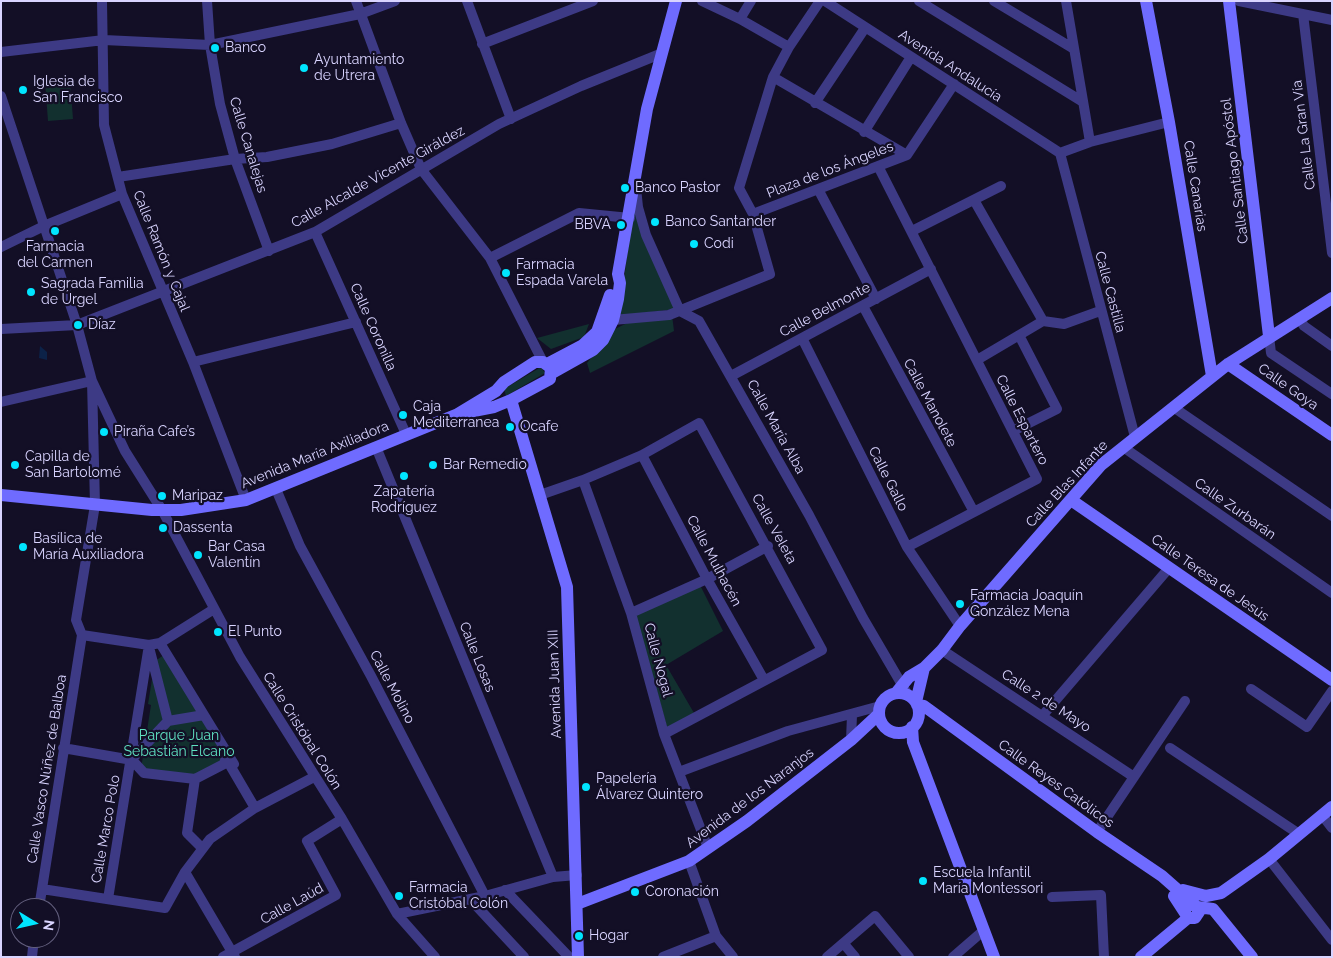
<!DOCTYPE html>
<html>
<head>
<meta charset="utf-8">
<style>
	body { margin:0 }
	#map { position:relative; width:1333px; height:958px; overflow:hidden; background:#130f26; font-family:Raleway,sans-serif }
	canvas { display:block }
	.frame { position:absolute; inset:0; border:2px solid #d9d4ff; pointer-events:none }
	.north { position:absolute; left:10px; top:898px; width:50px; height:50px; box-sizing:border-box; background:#130f26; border:1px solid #625e7d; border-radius:50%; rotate:99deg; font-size:14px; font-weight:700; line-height:20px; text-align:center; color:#d9d4ff }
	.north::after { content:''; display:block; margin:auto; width:18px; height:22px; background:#00e5ff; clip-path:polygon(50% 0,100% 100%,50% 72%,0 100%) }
</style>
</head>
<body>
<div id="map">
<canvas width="1333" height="958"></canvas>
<div class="frame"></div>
<div class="north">N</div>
</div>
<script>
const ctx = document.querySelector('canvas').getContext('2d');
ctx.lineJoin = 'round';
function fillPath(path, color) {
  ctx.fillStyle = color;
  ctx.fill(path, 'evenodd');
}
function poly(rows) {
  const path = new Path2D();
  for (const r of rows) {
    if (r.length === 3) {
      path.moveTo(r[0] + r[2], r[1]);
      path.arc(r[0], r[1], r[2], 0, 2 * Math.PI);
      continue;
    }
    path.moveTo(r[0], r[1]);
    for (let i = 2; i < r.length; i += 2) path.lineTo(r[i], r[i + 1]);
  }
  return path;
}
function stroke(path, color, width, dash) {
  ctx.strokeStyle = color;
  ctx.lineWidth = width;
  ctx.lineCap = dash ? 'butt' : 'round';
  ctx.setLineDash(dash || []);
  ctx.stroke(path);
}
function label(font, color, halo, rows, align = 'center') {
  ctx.font = font + ' Raleway,sans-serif';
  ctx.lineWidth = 4.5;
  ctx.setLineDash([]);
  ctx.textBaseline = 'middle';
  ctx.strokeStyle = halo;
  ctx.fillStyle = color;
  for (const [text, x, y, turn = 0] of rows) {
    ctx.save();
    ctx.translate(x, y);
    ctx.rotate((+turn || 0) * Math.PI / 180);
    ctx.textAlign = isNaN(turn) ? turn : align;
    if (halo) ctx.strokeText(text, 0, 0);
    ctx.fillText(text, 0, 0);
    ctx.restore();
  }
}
const green = poly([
	[70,80,73,119,48,121,45,82],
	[635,197,676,309,619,316],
	[672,315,674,331,590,373,587,363,613,330,633,320],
	[589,324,584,337,551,349,537,338],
	[541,367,545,373,506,396,504,389],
	[698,581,723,631,666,665,694,713,668,731,635,612],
	[164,655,231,764,199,782,140,775,151,705,148,704,155,661]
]);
const water = poly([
	[40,346,47,352,47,360,39,358]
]);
const street = poly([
	[102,1,104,125,122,194,193,362,246,500],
	[207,1,210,45,220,104,235,159,269,251],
	[356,1,401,123,421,169,490,258,543,362],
	[467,1,511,119],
	[702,1,740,19,789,47],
	[825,1,1060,153],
	[919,1,1083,102],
	[994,1,1074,49],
	[1066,1,1090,142],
	[1239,1,1332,20],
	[1303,14,1332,253],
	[740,19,751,1],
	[482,44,593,1],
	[1,52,104,40,210,45,360,14,395,1],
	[773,77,907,155],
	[1,96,77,325,92,381,125,451,162,510,240,657,342,819,397,914,435,957],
	[815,103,865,28],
	[864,132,911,57],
	[1060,153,1135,437],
	[1060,153,1090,142,1169,122],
	[907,155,954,84],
	[878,166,1037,479,907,547],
	[118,177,235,159,267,157,332,144,401,123],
	[636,188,638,207,646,235,680,311,699,321,809,515,863,618,908,695],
	[818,189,876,299],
	[974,200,1043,321],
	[753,214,907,155],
	[912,231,1001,186],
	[315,232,406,434],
	[1,247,44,226,122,194],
	[490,258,579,213,630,218],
	[863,306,974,512],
	[1299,318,1304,326,1332,346],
	[613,320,669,315,770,274,753,214,739,188,773,77,789,47,820,1],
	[1,329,77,325,315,232,499,124,581,86,660,54],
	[1269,336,1271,353,1332,394],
	[802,338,907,547,960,626],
	[977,360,1043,321,1064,324,1100,311],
	[193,362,356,322],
	[731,376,931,269],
	[1,402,92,381,95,505,76,620,82,635],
	[1173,407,1332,516],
	[1013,431,1057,409,1020,337],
	[376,447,553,877],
	[1123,447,1332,593],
	[642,455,707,579,764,680],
	[583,480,631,613,664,734,708,848],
	[276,489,300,546,371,676,485,896],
	[540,495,583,480,642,455,699,423,822,650,664,734],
	[631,613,707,579,768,546],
	[82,635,149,645,160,643,214,609],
	[160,643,234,764,231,767,255,808],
	[942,650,1134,777],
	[150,651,168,721,204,715],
	[1251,689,1307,727,1332,691],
	[1043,715,1169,568],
	[851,740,852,715],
	[63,748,132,760,144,773,195,779,224,764,227,753],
	[1170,748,1299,834],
	[132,759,168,721],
	[679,772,788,731,880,706],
	[195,779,187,833,202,848],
	[1322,815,1332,828],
	[1097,832,1185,701],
	[1269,859,1332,940],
	[689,861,716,936,733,957],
	[185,872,235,957],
	[42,889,165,908,185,872,210,839,255,808,314,777],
	[505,890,569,957],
	[1052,897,1101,895,1104,957],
	[108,899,149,645],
	[470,899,524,957],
	[39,908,82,635],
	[397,914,485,896,553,877,577,875],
	[844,944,855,957],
	[32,957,34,938],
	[223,957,336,895,307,841,342,819],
	[663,957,716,936],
	[827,957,875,916,909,957],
	[953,957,983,931]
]);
const secondary = poly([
	[1146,1,1169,122,1212,376],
	[1229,1,1269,336],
	[547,364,583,345,597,332,610,295],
	[1228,364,1332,435],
	[552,373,593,350,603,340,613,320,618,299,620,283,618,274,647,109,676,1],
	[511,400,567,587,578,957],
	[1,495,152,510,181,510,246,500,458,414,494,407,511,400,550,379,551,368,543,362,535,362,504,382,496,391,458,414],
	[1071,500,1332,680],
	[896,693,909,677,924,668,942,650,960,626,1101,465,1228,364,1332,298],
	[899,713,20],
	[916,702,924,668],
	[917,705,924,706,1097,832,1162,876,1196,906],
	[912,727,913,742,994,957],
	[1183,890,1206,896,1221,893,1269,859,1332,807],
	[1174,896,1187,916,1188,918,1195,918,1199,912,1196,906,1191,904,1185,908,1185,913],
	[577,904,689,861,747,821,851,740,879,714],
	[1197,907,1213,909,1252,957],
	[1141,957,1188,918]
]);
const markers = [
	[215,48,5,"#00e5ff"],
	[304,68,5,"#00e5ff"],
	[23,90,5,"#00e5ff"],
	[625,188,5,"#00e5ff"],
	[655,222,5,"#00e5ff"],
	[621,225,5,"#00e5ff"],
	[55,231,5,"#00e5ff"],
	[694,244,5,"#00e5ff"],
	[506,273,5,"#00e5ff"],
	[31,292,5,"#00e5ff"],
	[78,325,5,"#00e5ff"],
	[403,415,5,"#00e5ff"],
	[510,427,5,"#00e5ff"],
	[104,432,5,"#00e5ff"],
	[15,465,5,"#00e5ff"],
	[433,465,5,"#00e5ff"],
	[404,476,5,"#00e5ff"],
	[162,496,5,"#00e5ff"],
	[163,528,5,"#00e5ff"],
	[23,547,5,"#00e5ff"],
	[198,555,5,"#00e5ff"],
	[960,604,5,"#00e5ff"],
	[218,632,5,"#00e5ff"],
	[586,787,5,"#00e5ff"],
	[923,881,5,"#00e5ff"],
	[635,892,5,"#00e5ff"],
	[399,896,5,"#00e5ff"],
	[579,936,5,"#00e5ff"]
];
const poiNames = [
	["Banco",225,48],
	["Ayuntamiento",314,60],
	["de Utrera",314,76],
	["Iglesia de",33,82],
	["San Francisco",33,98],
	["Banco Pastor",635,188],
	["Banco Santander",665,222],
	["BBVA",611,225,"right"],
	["Codi",704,244],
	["Farmacia",55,247,"center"],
	["del Carmen",55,263,"center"],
	["Farmacia",516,265],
	["Espada Varela",516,281],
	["Sagrada Familia",41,284],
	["de Úrgel",41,300],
	["Díaz",88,325],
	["Caja",413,407],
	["Mediterranea",413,423],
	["Ocafe",520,427],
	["Piraña Cafe’s",114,432],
	["Capilla de",25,457],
	["San Bartolomé",25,473],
	["Bar Remedio",443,465],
	["Zapatería",404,492,"center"],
	["Rodríguez",404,508,"center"],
	["Maripaz",172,496],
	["Dassenta",173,528],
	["Basílica de",33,539],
	["María Auxiliadora",33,555],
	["Bar Casa",208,547],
	["Valentín",208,563],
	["Farmacia Joaquín",970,596],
	["González Mena",970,612],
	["El Punto",228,632],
	["Papelería",596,779],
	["Álvarez Quintero",596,795],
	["Escuela Infantil",933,873],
	["María Montessori",933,889],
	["Farmacia",409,888],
	["Cristóbal Colón",409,904],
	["Coronación",645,892],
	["Hogar",589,936]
];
const streetNames = [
	["Avenida Andalucía",950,66,33],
	["Calle La Gran Vía",1304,135,-97],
	["Calle Canalejas",248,145,73],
	["Plaza de los Ángeles",830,170,-21],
	["Calle Santiago Apóstol",1235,171,-97],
	["Calle Alcalde Vicente Giráldez",378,177,-29],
	["Calle Canarias",1195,186,81],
	["Calle Ramón y Cajal",161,251,68],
	["Calle Castilla",1110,292,75],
	["Calle Belmonte",825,310,-28],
	["Calle Coronilla",373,327,66],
	["Calle Goya",1288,387,35],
	["Calle Manolete",930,403,62],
	["Calle Espartero",1022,420,63],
	["Calle María Alba",776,427,61],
	["Avenida María Axiliadora",315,455,-22],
	["Calle Gallo",888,479,63],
	["Calle Blas Infante",1067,484,-47],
	["Calle Zurbarán",1235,509,35],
	["Calle Veleta",774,529,61],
	["Calle Mulhacén",714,561,62],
	["Calle Teresa de Jesús",1210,578,35],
	["Calle Losas",477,657,68],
	["Calle Nogal",658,660,75],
	["Avenida Juan XIII",555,684,-92],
	["Calle Molino",392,687,62],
	["Calle 2 de Mayo",1046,701,33],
	["Calle Cristóbal Colón",302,731,58],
	["Calle Vasco Núñez de Balboa",47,769,-81],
	["Calle Reyes Católicos",1056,784,36],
	["Avenida de los Naranjos",750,798,-37],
	["Calle Marco Polo",106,829,-80],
	["Calle Laúd",292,904,-29]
];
const parkNames = [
	["Parque Juan",179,736],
	["Sebastián Elcano",179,752]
];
fillPath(green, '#12302f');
fillPath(water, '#0c2248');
stroke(street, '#3d3a85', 10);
stroke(secondary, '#6f6bff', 12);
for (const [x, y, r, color] of markers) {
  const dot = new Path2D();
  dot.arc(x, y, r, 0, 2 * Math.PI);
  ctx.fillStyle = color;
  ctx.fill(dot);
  stroke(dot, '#130f26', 2);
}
label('14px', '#d9d4ff', '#130f26', poiNames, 'left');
label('14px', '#d9d4ff', '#130f26', streetNames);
label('14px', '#5fe0c0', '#130f26', parkNames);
</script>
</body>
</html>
